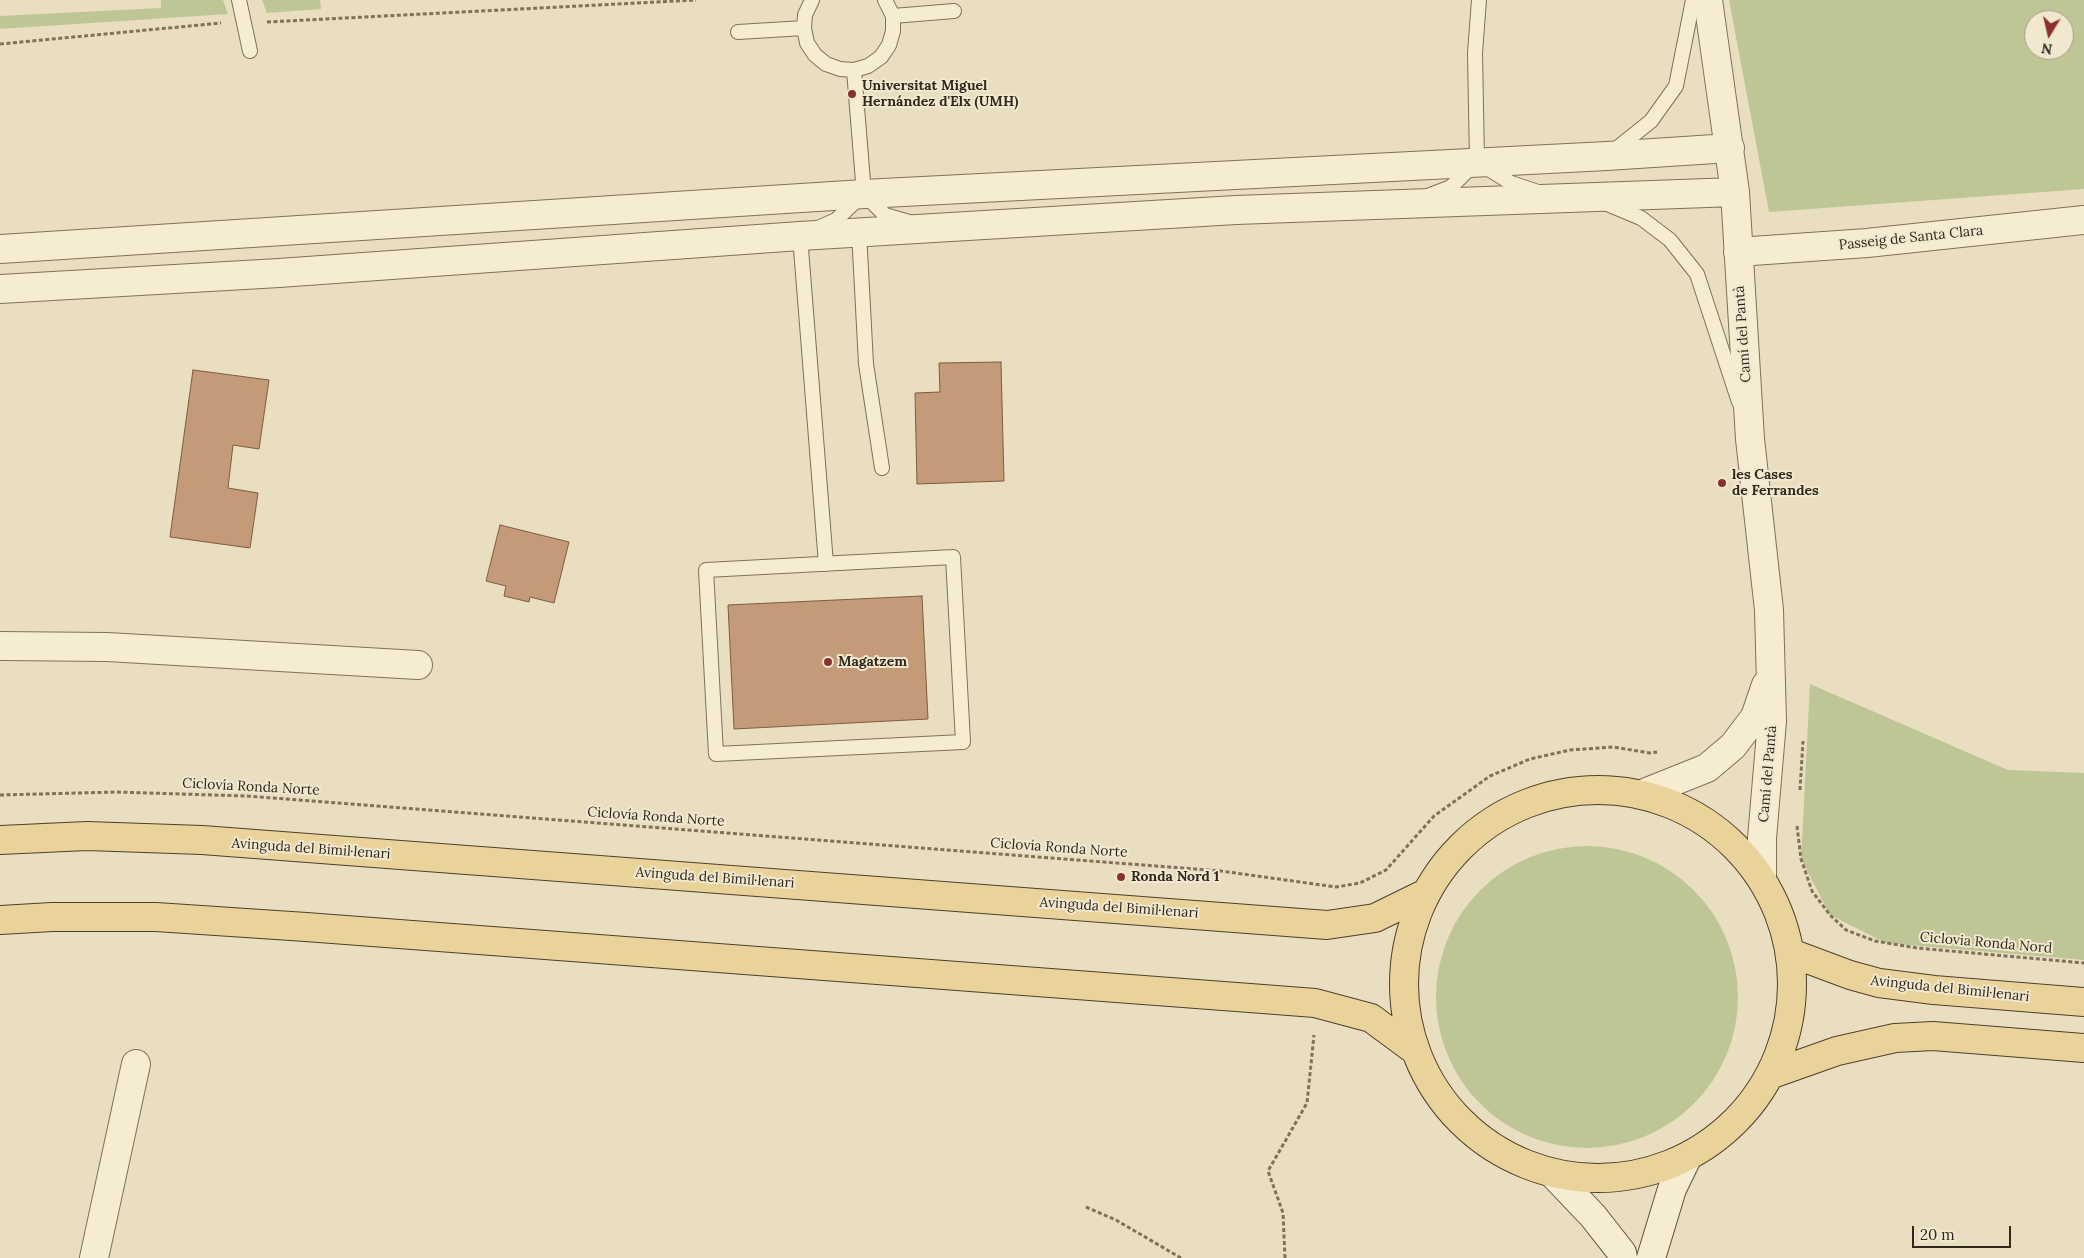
<!DOCTYPE html>
<html>
<head>
<meta charset="utf-8">
<style>
	body { margin:0 }
	#map { position:relative; width:2084px; height:1258px; overflow:hidden; background:#e9dec0; font-family:Lora,serif }
	canvas { display:block }
	.north { position:absolute; left:2024px; top:10px; width:50px; height:50px; box-sizing:border-box; background:#f1e8cf; border:1px solid #a59b88; border-radius:50%; rotate:189deg; font-size:14px; font-weight:700; line-height:20px; text-align:center; color:#32271d }
	.north::after { content:''; display:block; margin:auto; width:18px; height:22px; background:#8a312f; clip-path:polygon(50% 0,100% 100%,50% 72%,0 100%) }
	.scale { position:absolute; left:1912px; top:1226px; width:99px; height:22px; box-sizing:border-box; border:2px solid #32271d; border-top:0; padding-left:6px; font-size:15px; line-height:18px; white-space:nowrap; color:#32271d; -webkit-text-stroke:4px #f1e8cf; paint-order:stroke }
</style>
</head>
<body>
<div id="map">
<canvas width="2084" height="1258"></canvas>
<div class="north">N</div>
<div class="scale">20 m</div>
</div>
<script>
const ctx = document.querySelector('canvas').getContext('2d');
ctx.lineJoin = 'round';
function fillPath(path, color) {
  ctx.fillStyle = color;
  ctx.fill(path, 'evenodd');
}
function poly(rows) {
  const path = new Path2D();
  for (const r of rows) {
    if (r.length === 3) {
      path.moveTo(r[0] + r[2], r[1]);
      path.arc(r[0], r[1], r[2], 0, 2 * Math.PI);
      continue;
    }
    path.moveTo(r[0], r[1]);
    for (let i = 2; i < r.length; i += 2) path.lineTo(r[i], r[i + 1]);
  }
  return path;
}
function stroke(path, color, width, dash) {
  ctx.strokeStyle = color;
  ctx.lineWidth = width;
  ctx.lineCap = dash ? 'butt' : 'round';
  ctx.setLineDash(dash || []);
  ctx.stroke(path);
}
function label(font, color, halo, rows, align = 'center') {
  ctx.font = font + ' Lora,serif';
  ctx.lineWidth = 4;
  ctx.setLineDash([]);
  ctx.textBaseline = 'middle';
  ctx.strokeStyle = halo;
  ctx.fillStyle = color;
  for (const [text, x, y, turn = 0] of rows) {
    ctx.save();
    ctx.translate(x, y);
    ctx.rotate((+turn || 0) * Math.PI / 180);
    ctx.textAlign = isNaN(turn) ? turn : align;
    if (halo) ctx.strokeText(text, 0, 0);
    ctx.fillText(text, 0, 0);
    ctx.restore();
  }
}
const green = poly([
	[161,0,223,0,228,14,0,29,0,16,161,8],
	[262,0,320,0,321,9,267,13],
	[1729,0,2084,0,2084,189,1769,212],
	[2034,20,2064,20,2064,50,2034,50],
	[1810,684,2008,770,2084,773,2084,960,1886,943,1830,915,1801,859],
	[1587,997,151]
]);
const building = poly([
	[1001,362,1004,481,917,484,915,393,940,392,939,363,1001,362],
	[193,370,269,380,259,449,233,445,228,488,258,493,250,548,170,537,193,370],
	[500,525,569,542,554,603,530,597,529,602,504,596,506,586,486,581,500,525],
	[922,596,928,719,734,729,728,605,922,596]
]);
const path = poly([
	[267,22,696,0],
	[0,44,221,23],
	[1800,790,1803,741],
	[0,795,116,792,246,796,1221,871,1336,887,1360,883,1386,870,1434,816,1490,776,1530,759,1570,750,1613,747,1650,753,1657,752],
	[1797,826,1801,859,1812,891,1830,915,1846,930,1875,941,1917,948,2084,963],
	[1086,1207,1116,1220,1181,1258],
	[1285,1258,1283,1213,1268,1171,1307,1103,1314,1035]
]);
const lane = poly([
	[239,0,250,51],
	[812,0,805,15,804,28,807,43,815,55,826,64,840,69,854,70,868,66,881,57,889,45,893,31,893,16,885,0],
	[893,16,954,11],
	[738,32,804,28],
	[854,70,864,194,885,215,909,222],
	[1611,153,1651,121,1676,86,1693,0],
	[1484,166,1511,183,1538,192],
	[1430,195,1451,187,1477,161,1475,53,1479,0],
	[1605,203,1641,218,1670,240,1697,274,1739,402],
	[859,232,866,364,882,468],
	[953,557,963,742,716,754,706,570,953,557],
	[826,564,800,236,836,220,861,196]
]);
const street = poly([
	[1708,0,1735,192,1750,439,1769,610,1772,721,1762,838,1762,879],
	[0,249,864,194,1607,156,1730,148],
	[1738,252,1867,243,2084,220],
	[0,289,279,273,800,236,1236,210,1735,192],
	[0,646,107,647,418,665],
	[1642,794,1707,768,1733,746,1755,717,1766,685],
	[94,1258,136,1064]
]);
const secondary = poly([
	[1553,1174,1593,1216,1622,1253,1623,1258],
	[1651,1258,1672,1189,1687,1158]
]);
const primary = poly([
	[1598,984,194],
	[0,840,87,836,202,840,1327,925,1375,918,1424,894],
	[0,920,52,917,156,917,306,927,1263,999,1315,1003,1371,1018,1413,1049],
	[1791,953,1850,975,1879,983,1934,990,2084,1002],
	[1772,1074,1837,1051,1895,1038,1933,1036,2084,1048]
]);
const markers = [
	[852,94,5,"#8a312f"],
	[1722,483,5,"#8a312f"],
	[828,662,5,"#8a312f"],
	[1121,877,5,"#8a312f"]
];
const poiNames = [
	["Universitat Miguel",862,86],
	["Hernández d'Elx (UMH)",862,102],
	["les Cases",1732,475],
	["de Ferrandes",1732,491],
	["Magatzem",838,662],
	["Ronda Nord 1",1131,877]
];
const streetNames = [
	["Passeig de Santa Clara",1911,238,-6],
	["Camí del Pantà",1743,334,-94],
	["Camí del Pantà",1768,774,-85],
	["Ciclovía Ronda Norte",251,787,3],
	["Ciclovía Ronda Norte",656,817,4],
	["Ciclovía Ronda Norte",1059,848,4],
	["Avinguda del Bimil·lenari",311,849,4],
	["Avinguda del Bimil·lenari",715,878,4],
	["Avinguda del Bimil·lenari",1119,908,4],
	["Ciclovia Ronda Nord",1986,943,5],
	["Avinguda del Bimil·lenari",1950,989,6]
];
fillPath(green, '#bfc695');
fillPath(building, '#c49a79');
stroke(building, '#7e5b42', 1);
stroke(lane, '#81705a', 16);
stroke(street, '#81705a', 30);
stroke(secondary, '#62513d', 30);
stroke(primary, '#4f3e2e', 30);
stroke(path, '#81705a', 3, [4, 2.5]);
stroke(lane, '#f5ecd2', 14);
stroke(street, '#f5ecd2', 28);
stroke(secondary, '#f5ecd2', 28);
stroke(primary, '#ead39a', 28);
for (const [x, y, r, color] of markers) {
  const dot = new Path2D();
  dot.arc(x, y, r, 0, 2 * Math.PI);
  ctx.fillStyle = color;
  ctx.fill(dot);
  stroke(dot, '#f1e8cf', 2);
}
label('bold 14px', '#32271d', '#f1e8cf', poiNames, 'left');
label('14px', '#32271d', '#f1e8cf', streetNames);
</script>
</body>
</html>
